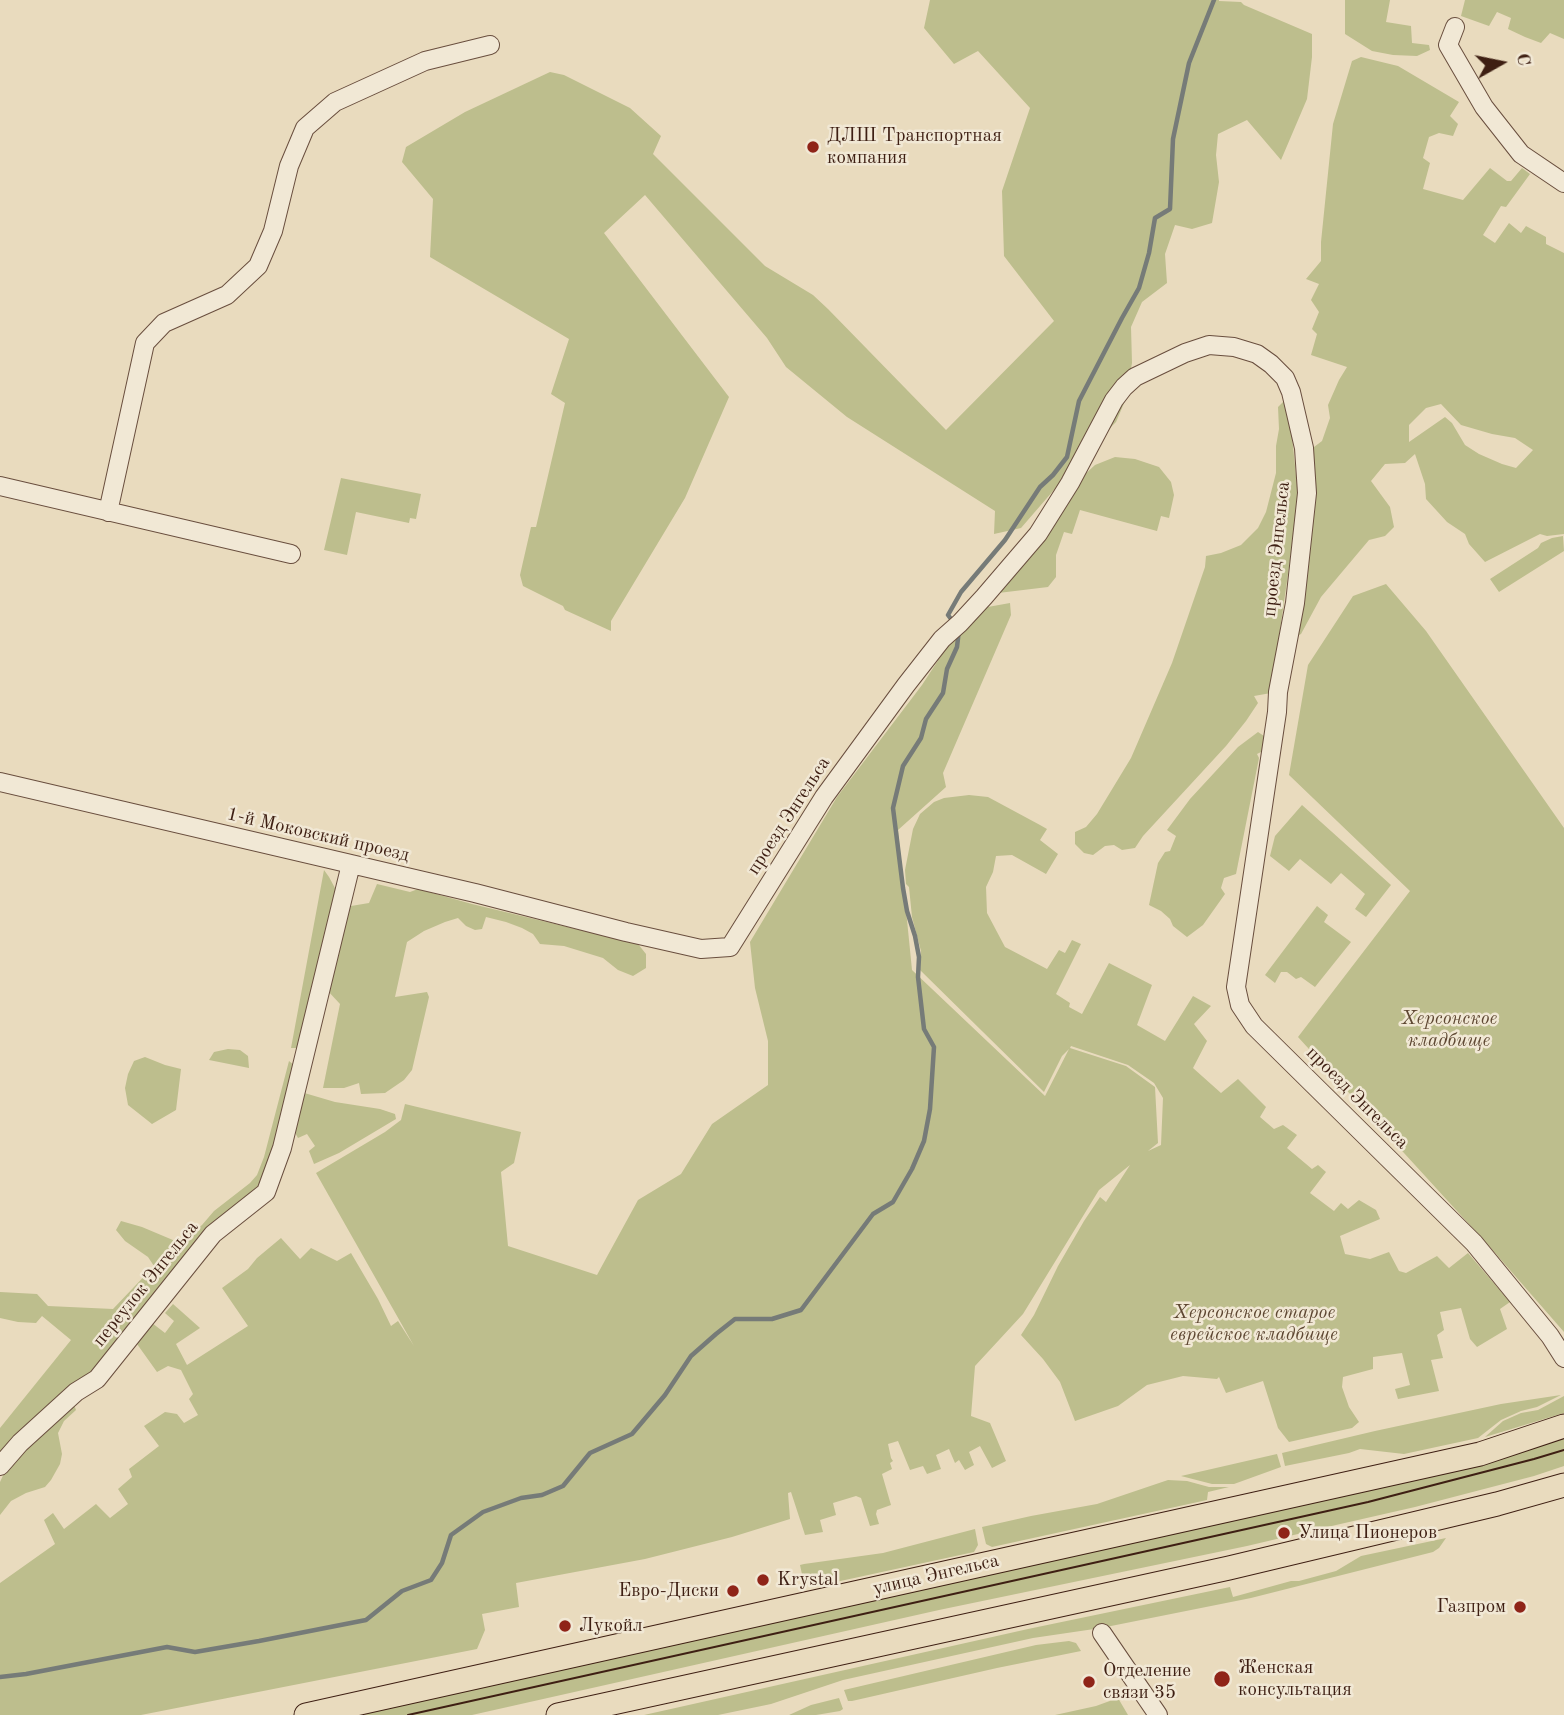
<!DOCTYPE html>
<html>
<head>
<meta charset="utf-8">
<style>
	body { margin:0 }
	#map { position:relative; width:1564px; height:1715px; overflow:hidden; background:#e9dbbe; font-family:"Old Standard TT",serif }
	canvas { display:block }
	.north { position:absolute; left:1466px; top:28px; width:70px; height:70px; -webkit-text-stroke:5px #f1e8d5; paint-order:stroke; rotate:81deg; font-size:19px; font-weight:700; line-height:28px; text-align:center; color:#3e1f13 }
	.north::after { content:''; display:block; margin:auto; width:24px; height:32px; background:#3e1f13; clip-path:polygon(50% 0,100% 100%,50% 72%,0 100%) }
</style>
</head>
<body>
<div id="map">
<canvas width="1564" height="1715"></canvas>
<div class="north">С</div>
</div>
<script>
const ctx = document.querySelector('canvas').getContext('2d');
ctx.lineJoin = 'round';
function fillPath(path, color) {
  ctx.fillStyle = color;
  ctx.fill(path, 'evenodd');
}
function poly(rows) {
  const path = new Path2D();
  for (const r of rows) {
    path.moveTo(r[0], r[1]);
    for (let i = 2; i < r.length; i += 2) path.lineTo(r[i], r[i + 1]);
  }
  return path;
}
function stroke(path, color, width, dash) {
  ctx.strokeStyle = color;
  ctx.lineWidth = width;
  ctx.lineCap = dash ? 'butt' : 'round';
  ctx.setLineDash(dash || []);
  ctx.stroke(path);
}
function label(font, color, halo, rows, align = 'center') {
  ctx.font = font + ' "Old Standard TT",serif';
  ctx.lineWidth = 5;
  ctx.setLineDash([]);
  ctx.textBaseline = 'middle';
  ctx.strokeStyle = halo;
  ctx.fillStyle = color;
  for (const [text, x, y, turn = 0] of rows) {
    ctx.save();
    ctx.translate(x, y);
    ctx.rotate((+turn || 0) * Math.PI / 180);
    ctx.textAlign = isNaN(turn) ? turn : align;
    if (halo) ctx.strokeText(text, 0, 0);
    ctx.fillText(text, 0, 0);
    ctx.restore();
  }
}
const green = poly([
	[930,0,1219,0,1219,1,1241,2,1244,5,1312,34,1312,57,1307,99,1281,160,1247,120,1218,134,1216,155,1219,182,1212,223,1192,229,1175,225,1165,254,1167,283,1142,302,1131,327,1132,363,1125,401,1116,422,1092,446,1021,528,994,534,995,511,847,417,786,367,767,338,645,195,604,233,729,397,685,498,611,621,611,631,565,610,563,606,523,586,520,575,531,527,536,527,565,403,551,394,569,339,430,257,433,199,402,162,406,147,465,112,550,72,564,75,630,108,661,136,653,154,765,266,813,295,828,309,946,430,1054,321,1004,256,1002,191,1030,108,978,51,954,64,924,28],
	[1345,0,1390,0,1386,22,1411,26,1412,43,1429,45,1430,50,1417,56,1393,55,1372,51,1345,34],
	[1465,0,1564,0,1564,39,1550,33,1541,43,1525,37,1508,29,1511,18,1497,12,1489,26,1461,16],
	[1361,57,1398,66,1459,102,1450,116,1458,124,1453,136,1439,133,1429,137,1423,158,1430,163,1423,189,1463,200,1490,168,1507,181,1511,181,1522,168,1530,174,1506,207,1501,206,1483,235,1495,243,1509,223,1521,233,1526,226,1546,237,1546,244,1564,253,1564,534,1547,536,1540,534,1485,562,1469,544,1465,534,1447,522,1426,499,1425,484,1415,454,1405,463,1385,464,1371,481,1390,507,1394,527,1385,536,1369,540,1321,597,1301,634,1290,640,1310,450,1322,441,1330,418,1328,405,1339,380,1347,367,1311,355,1317,334,1312,329,1319,312,1311,300,1319,284,1306,279,1321,261,1321,242,1333,124,1352,61],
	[1441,404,1461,425,1492,434,1515,438,1533,450,1516,468,1502,464,1479,454,1465,445,1452,423,1445,417,1409,442,1409,425,1426,408],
	[1284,401,1292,436,1297,486,1297,504,1295,525,1271,693,1254,696,1258,703,1246,721,1226,746,1143,836,1135,848,1122,850,1114,845,1105,846,1093,855,1084,853,1075,844,1075,832,1086,827,1097,814,1131,758,1172,663,1205,567,1206,556,1221,553,1241,545,1258,528,1266,512,1276,473,1276,446,1279,429,1278,407],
	[1115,457,1135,459,1159,467,1171,482,1174,495,1169,518,1161,516,1157,531,1080,510,1072,534,1064,532,1056,555,1056,577,1048,587,990,594,1082,477,1095,465],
	[341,478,421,494,416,519,410,518,409,523,356,512,347,555,324,550],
	[1563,536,1564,551,1499,592,1490,579,1538,548,1541,543,1552,538],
	[1386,584,1426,631,1564,828,1564,1332,1489,1246,1298,1037,1410,891,1289,775,1308,665,1353,596],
	[1010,603,1011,615,943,773,946,787,898,830,912,970,1045,1096,1069,1049,1062,1056,1044,1092,920,970,921,951,912,917,909,887,906,884,905,870,913,829,920,814,934,802,944,798,969,795,988,797,1040,825,1047,829,1040,840,1058,854,1046,874,1012,855,996,856,993,872,986,887,987,913,1005,947,1047,969,1059,950,1065,953,1072,940,1081,944,1056,994,1070,1003,1069,1007,1082,1014,1109,963,1152,985,1137,1025,1165,1041,1193,996,1211,1006,1194,1024,1207,1041,1193,1068,1221,1093,1238,1079,1266,1107,1260,1117,1274,1129,1283,1125,1297,1135,1287,1148,1312,1169,1318,1165,1326,1172,1310,1193,1334,1211,1341,1203,1348,1209,1359,1200,1376,1210,1380,1219,1340,1236,1345,1254,1370,1259,1389,1252,1399,1271,1406,1273,1437,1256,1449,1268,1468,1253,1510,1302,1500,1309,1507,1329,1477,1347,1470,1339,1461,1308,1440,1312,1444,1330,1437,1335,1443,1358,1431,1360,1439,1391,1398,1399,1395,1389,1410,1385,1402,1353,1373,1357,1373,1369,1343,1377,1342,1387,1349,1407,1359,1422,1352,1428,1289,1442,1278,1428,1263,1381,1226,1393,1219,1377,1217,1379,1183,1376,1147,1385,1118,1406,1075,1421,1060,1382,1043,1359,1021,1335,1034,1315,1058,1266,1084,1221,1100,1197,1106,1202,1130,1165,1099,1190,1023,1314,975,1366,971,1416,990,1423,1006,1461,992,1468,980,1446,969,1452,974,1465,965,1470,959,1460,955,1463,949,1449,936,1455,941,1469,927,1474,923,1466,910,1470,898,1441,888,1444,891,1458,893,1461,890,1463,892,1469,882,1474,891,1505,877,1510,876,1514,879,1524,870,1526,861,1498,856,1496,833,1503,836,1515,820,1520,823,1532,805,1535,791,1492,788,1493,790,1519,732,1537,645,1559,516,1583,519,1607,482,1614,485,1630,477,1649,141,1715,0,1715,0,1583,55,1544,44,1520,53,1513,64,1529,96,1504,110,1518,128,1504,118,1489,132,1477,129,1469,159,1446,144,1426,165,1412,177,1414,184,1423,198,1415,189,1399,193,1394,181,1370,168,1366,157,1372,137,1344,152,1323,165,1333,174,1321,165,1313,173,1304,200,1328,176,1344,187,1365,248,1326,222,1288,248,1269,257,1258,281,1238,300,1259,311,1248,337,1261,351,1253,378,1299,391,1326,398,1321,414,1346,316,1173,385,1132,401,1120,405,1104,521,1132,514,1163,501,1172,508,1246,597,1275,638,1200,681,1174,712,1124,768,1085,768,1041,755,988,750,942,837,797,922,685,971,610],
	[1071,1046,1128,1065,1154,1083,1163,1098,1161,1145,1148,1151,1158,1143,1155,1087,1126,1066,1070,1048],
	[1258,732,1267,738,1265,750,1257,754,1259,758,1236,874,1224,878,1221,888,1225,894,1203,925,1187,937,1173,926,1170,919,1161,911,1149,905,1158,863,1165,852,1170,851,1176,836,1167,830,1190,799,1238,747],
	[1302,805,1391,885,1366,917,1355,909,1365,894,1341,873,1331,884,1300,859,1289,871,1270,856,1275,836],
	[324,870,329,877,336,890,301,1044,296,1048,291,1048],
	[377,884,410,892,418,889,472,904,638,944,646,954,646,968,633,976,618,970,603,958,564,946,540,944,533,934,522,928,506,922,486,917,482,929,475,930,466,926,458,918,445,922,424,931,407,942,395,997,427,992,429,997,412,1070,404,1080,385,1093,361,1094,359,1083,344,1088,323,1088,340,1004,327,990,338,941,351,906,369,903],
	[1317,906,1328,915,1324,922,1351,942,1315,987,1301,977,1296,979,1287,972,1281,972,1275,983,1265,975],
	[228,1049,240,1050,248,1056,249,1068,209,1060,214,1052],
	[145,1057,165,1065,181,1069,176,1110,152,1124,128,1105,125,1088,128,1074,134,1061],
	[289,1061,295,1066,294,1073,264,1180,101,1367,0,1461,0,1428,71,1340,42,1316,36,1323,18,1322,0,1318,0,1292,37,1294,48,1306,113,1309,154,1266,148,1257,125,1241,116,1230,121,1221,142,1227,180,1243,202,1225,214,1211,250,1183,257,1175,264,1157],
	[301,1092,335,1102,380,1109,395,1114,396,1119,339,1153,314,1164,309,1151,315,1146,307,1134,298,1138,293,1129],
	[1561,1395,1537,1407,1521,1411,1501,1420,1478,1438,1404,1454,1360,1449,1349,1453,1285,1466,1282,1453,1375,1431,1501,1404],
	[1564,1396,1564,1413,1485,1437,1503,1421,1521,1413,1538,1410],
	[73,1402,76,1410,64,1421,58,1433,62,1454,60,1464,51,1480,45,1487,26,1493,11,1501,0,1515,0,1482,6,1469],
	[1564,1436,1564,1466,1534,1476,1415,1507,1336,1525,1247,1546,939,1610,472,1715,351,1715],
	[1277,1454,1281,1467,1234,1484,1212,1484,1181,1476],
	[1168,1480,1187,1481,1209,1487,1229,1487,1208,1492,1207,1500,992,1547,986,1544,982,1527,1031,1516,1097,1504],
	[975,1529,978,1545,974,1552,822,1585,815,1586,803,1579,800,1565,804,1564,883,1553],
	[1446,1538,1439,1548,1433,1552,1251,1598,1101,1628,1033,1638,843,1680,771,1704,718,1715,644,1715,1028,1629,1230,1587,1233,1597,1291,1581,1299,1581,1336,1571,1361,1556],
	[1069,1641,1076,1643,1081,1651,997,1668,852,1701,848,1701,844,1690,1036,1645],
	[839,1698,843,1709,840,1711,816,1715,789,1715,811,1705],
	[1118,1698,1128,1715,1055,1715,1096,1706]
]);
const stream = poly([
	[954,623,948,615,961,592,1005,540,1040,487,1053,475,1067,457,1079,401,1122,318,1139,288,1149,253,1155,218,1170,209,1173,139,1189,63,1214,0],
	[0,1677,26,1674,167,1647,195,1652,259,1641,366,1620,402,1591,431,1580,442,1563,451,1535,483,1512,521,1498,542,1495,563,1486,590,1453,632,1434,665,1395,691,1356,716,1334,735,1319,772,1319,801,1310,873,1214,893,1202,912,1169,924,1141,930,1109,934,1047,924,1029,918,977,919,957,915,936,907,911,903,888,893,808,903,766,921,738,926,719,943,693,947,669,957,647,959,630]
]);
const minor = poly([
	[1455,27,1448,45,1484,107,1521,154,1564,183],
	[0,486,291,554],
	[108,512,145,343,164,323,227,295,258,266,273,231,289,166,305,128,335,102,425,61,490,45],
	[0,782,475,893,626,932,701,949,730,947,824,797,906,685,942,639,960,623,984,597,1038,534,1070,483,1114,400,1124,387,1135,377,1185,353,1209,345,1234,347,1257,354,1271,364,1285,378,1291,392,1304,448,1307,493,1295,603,1278,692,1277,712,1236,987,1240,1005,1254,1026,1474,1243,1550,1336,1564,1358],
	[0,1466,20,1443,76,1392,97,1379,213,1234,266,1192,282,1148,351,864],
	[1102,1633,1158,1715]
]);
const major = poly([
	[306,1715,1480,1454,1564,1426],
	[558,1715,1229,1568,1497,1504,1564,1485]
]);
const tram = poly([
	[408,1715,1368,1502,1534,1459,1564,1450]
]);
const markers = [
	[813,147,7,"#8f2418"],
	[1284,1533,7,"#8f2418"],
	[763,1580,7,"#8f2418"],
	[733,1591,7,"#8f2418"],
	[1520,1607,7,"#8f2418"],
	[565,1626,7,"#8f2418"],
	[1222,1679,9,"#8f2418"],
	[1089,1682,7,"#8f2418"]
];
const poiNames = [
	["ДЛШ Транспортная",827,136],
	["компания",827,158],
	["Улица Пионеров",1298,1533],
	["Krystal",777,1580],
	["Евро-Диски",719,1591,"right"],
	["Газпром",1506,1607,"right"],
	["Лукойл",579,1626],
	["Женская",1238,1668],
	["консультация",1238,1690],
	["Отделение",1103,1671],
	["связи 35",1103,1693]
];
const streetNames = [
	["проезд Энгельса",1277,549,-84],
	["проезд Энгельса",789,816,-57],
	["1-й Моковский проезд",318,835,13],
	["проезд Энгельса",1357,1098,45],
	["переулок Энгельса",146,1284,-51],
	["улица Энгельса",936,1575,-13]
];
const parkNames = [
	["Херсонское",1449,1019],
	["кладбище",1449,1041],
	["Херсонское старое",1254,1313],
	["еврейское кладбище",1254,1335]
];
fillPath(green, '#bdbe8d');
stroke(stream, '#767b78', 4.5);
stroke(minor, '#694e3e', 20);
stroke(major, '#3e1f13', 25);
stroke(minor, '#f1e8d5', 18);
stroke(major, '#e9dbbe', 23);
stroke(tram, '#3e1f13', 2);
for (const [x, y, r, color] of markers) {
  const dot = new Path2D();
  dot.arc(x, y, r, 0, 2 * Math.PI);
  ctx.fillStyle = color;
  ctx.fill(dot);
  stroke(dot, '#f1e8d5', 2.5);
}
label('19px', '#3e1f13', '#f1e8d5', poiNames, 'left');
label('19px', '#3e1f13', '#f1e8d5', streetNames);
label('italic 19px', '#5e4732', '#f1e8d5', parkNames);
</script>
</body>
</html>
